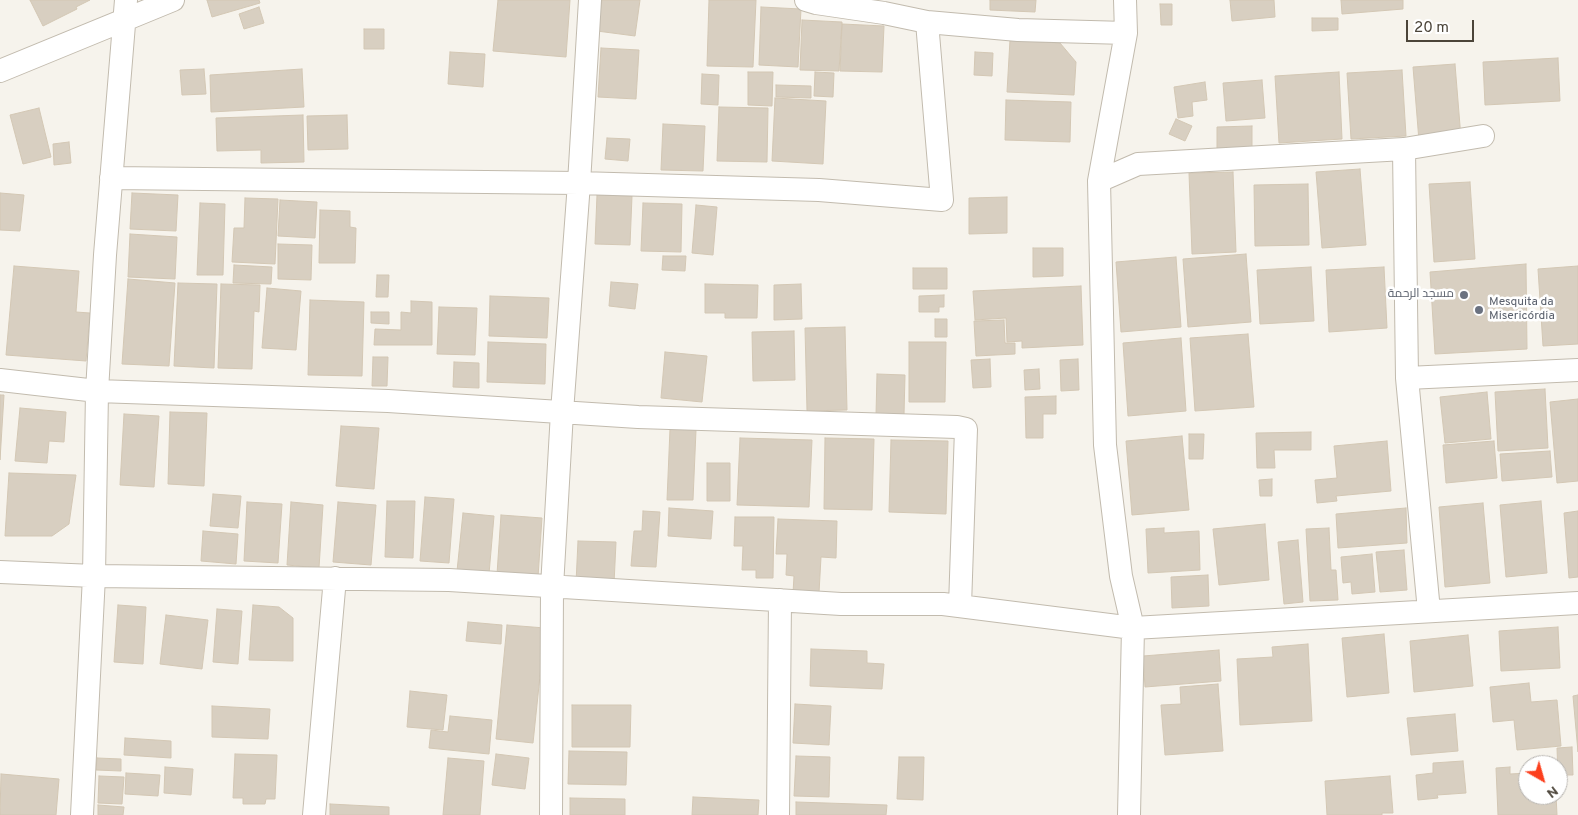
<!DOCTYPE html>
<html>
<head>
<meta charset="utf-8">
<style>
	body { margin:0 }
	#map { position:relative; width:1578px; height:815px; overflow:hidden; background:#f6f3ec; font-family:Overpass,sans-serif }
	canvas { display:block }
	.north { position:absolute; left:1518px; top:755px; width:50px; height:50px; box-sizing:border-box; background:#fff; border:1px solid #b7b4b0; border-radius:50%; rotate:142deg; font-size:14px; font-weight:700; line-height:20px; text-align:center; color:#4b4439 }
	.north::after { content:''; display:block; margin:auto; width:18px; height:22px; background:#fc3f1d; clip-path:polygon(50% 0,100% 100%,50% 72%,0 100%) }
	.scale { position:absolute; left:1406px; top:20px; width:68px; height:22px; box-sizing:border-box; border:2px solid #4b4439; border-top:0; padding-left:6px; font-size:15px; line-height:18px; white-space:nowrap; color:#4b4439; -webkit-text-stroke:4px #fff; paint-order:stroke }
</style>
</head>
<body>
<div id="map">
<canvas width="1578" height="815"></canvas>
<div class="north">N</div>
<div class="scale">20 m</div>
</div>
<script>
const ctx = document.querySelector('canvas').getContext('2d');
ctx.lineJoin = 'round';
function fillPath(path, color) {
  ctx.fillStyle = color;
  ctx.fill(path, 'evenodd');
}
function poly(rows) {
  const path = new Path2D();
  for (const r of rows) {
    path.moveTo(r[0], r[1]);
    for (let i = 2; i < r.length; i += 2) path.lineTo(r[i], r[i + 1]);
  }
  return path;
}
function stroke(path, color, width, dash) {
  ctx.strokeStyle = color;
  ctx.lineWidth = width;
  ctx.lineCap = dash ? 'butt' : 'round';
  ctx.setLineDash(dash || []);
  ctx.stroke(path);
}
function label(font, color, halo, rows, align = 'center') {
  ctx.font = font + ' Overpass,Cairo,sans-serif';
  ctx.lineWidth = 5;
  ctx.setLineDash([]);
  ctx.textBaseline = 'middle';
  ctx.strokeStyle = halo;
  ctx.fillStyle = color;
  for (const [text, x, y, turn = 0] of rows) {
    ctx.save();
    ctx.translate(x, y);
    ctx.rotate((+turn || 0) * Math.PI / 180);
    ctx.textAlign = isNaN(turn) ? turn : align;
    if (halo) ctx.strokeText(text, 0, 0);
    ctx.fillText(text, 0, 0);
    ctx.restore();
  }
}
const building = poly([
	[30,0,90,0,76,7,77,9,43,26,30,0],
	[207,0,259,0,260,3,212,17,207,0],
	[498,0,570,0,566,57,493,51,498,0],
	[602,0,640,0,635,36,597,31,602,0],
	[709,0,756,0,753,67,707,66,709,0],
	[990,0,1036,0,1035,12,990,10,990,0],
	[1230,0,1274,0,1275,17,1232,21,1230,0],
	[1341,0,1403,0,1403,9,1342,14,1341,0],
	[1160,4,1172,4,1172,25,1161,25,1160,4],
	[259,7,264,23,244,29,239,14,259,7],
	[761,7,801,9,798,67,759,65,761,7],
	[1312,18,1338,18,1338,30,1312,31,1312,18],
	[802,20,842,22,839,71,800,70,802,20],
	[842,24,884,26,882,72,840,71,842,24],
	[364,29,384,29,384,49,364,49,364,29],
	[1010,40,1060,43,1076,62,1074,95,1007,92,1010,40],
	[601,48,639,50,636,99,598,97,601,48],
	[450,52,485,54,483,87,448,84,450,52],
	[975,52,993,53,992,76,974,75,975,52],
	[1558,58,1560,101,1485,105,1483,62,1558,58],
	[1455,64,1461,138,1419,141,1413,67,1455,64],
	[204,69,206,94,182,95,180,70,204,69],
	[302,69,304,107,211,112,210,75,302,69],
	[1402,70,1406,136,1351,139,1347,73,1402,70],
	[748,72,773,72,772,106,748,105,748,72],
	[815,72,834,73,833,97,814,96,815,72],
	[1339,72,1342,139,1279,143,1275,76,1339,72],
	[702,74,719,75,718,105,701,104,702,74],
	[1262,80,1265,118,1226,121,1223,83,1262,80],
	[1205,82,1207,100,1192,102,1193,116,1178,118,1174,87,1205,82],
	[776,85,811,86,811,98,776,97,776,85],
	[775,98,826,101,823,164,772,161,775,98],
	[1006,100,1071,102,1070,142,1005,140,1006,100],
	[719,107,768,108,767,162,717,161,719,107],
	[39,108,51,157,23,164,10,115,39,108],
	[303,115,304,162,261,163,261,150,217,151,216,118,303,115],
	[347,115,348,149,308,150,307,116,347,115],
	[1176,119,1192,126,1185,141,1169,134,1176,119],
	[663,124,705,126,703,171,661,170,663,124],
	[1252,126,1252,151,1217,152,1217,127,1252,126],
	[607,138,630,139,628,161,605,159,607,138],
	[69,142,71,163,54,165,53,144,69,142],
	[1360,169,1366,245,1322,248,1316,172,1360,169],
	[1233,172,1236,252,1192,254,1189,173,1233,172],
	[1470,182,1475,259,1434,262,1429,184,1470,182],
	[1308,184,1309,245,1255,246,1254,185,1308,184],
	[0,193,24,195,20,231,0,230,0,193],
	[132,193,178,195,176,231,130,229,132,193],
	[597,195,632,196,630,245,595,244,597,195],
	[1007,197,1007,233,969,234,969,198,1007,197],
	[245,198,278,199,275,264,232,262,234,228,244,228,245,198],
	[280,200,317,202,315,238,278,236,280,200],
	[200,203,225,204,223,275,197,275,200,203],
	[643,203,682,204,681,252,641,251,643,203],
	[696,205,717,207,713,255,692,253,696,205],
	[320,210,350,211,350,227,356,228,355,263,319,263,320,210],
	[130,234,177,237,175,279,128,277,130,234],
	[278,244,312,245,311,280,278,279,278,244],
	[1033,248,1063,248,1063,276,1033,277,1033,248],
	[1246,254,1251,322,1188,327,1183,259,1246,254],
	[663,256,686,256,685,271,662,270,663,256],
	[1176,257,1181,327,1121,332,1116,262,1176,257],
	[1526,264,1527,349,1435,354,1430,272,1526,264],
	[234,265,272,267,271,284,233,283,234,265],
	[14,266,79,271,76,312,90,313,86,361,6,355,14,266],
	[1578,266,1578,344,1543,346,1538,269,1578,266],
	[1311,267,1314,321,1260,324,1257,270,1311,267],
	[1384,267,1387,328,1329,332,1326,270,1384,267],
	[913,268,947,268,947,289,913,289,913,268],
	[377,275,389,275,388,297,376,297,377,275],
	[128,279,175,283,169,366,122,364,128,279],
	[611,282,638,284,635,309,609,306,611,282],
	[178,283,217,284,214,368,174,366,178,283],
	[221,284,260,285,259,312,254,311,252,369,218,368,221,284],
	[705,284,758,285,757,318,725,318,725,313,705,313,705,284],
	[801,284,802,319,774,320,774,285,801,284],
	[1081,286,1083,345,1022,348,1022,341,1007,342,1006,318,975,320,973,291,1081,286],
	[267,288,301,291,296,350,262,348,267,288],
	[944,295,944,307,939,307,939,312,919,312,919,296,944,295],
	[490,296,549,298,547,338,489,336,490,296],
	[310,300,364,302,362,376,308,375,310,300],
	[411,301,432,302,432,345,374,345,375,329,401,330,401,312,411,313,411,301],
	[439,307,477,308,475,355,437,354,439,307],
	[371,312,389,312,389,324,371,323,371,312],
	[935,319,947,319,947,337,935,337,935,319],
	[1004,320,1005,343,1015,343,1015,354,976,356,974,321,1004,320],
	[845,327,847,410,807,411,805,328,845,327],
	[794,331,795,380,753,381,752,332,794,331],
	[1248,334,1254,407,1195,411,1190,338,1248,334],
	[1181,338,1186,411,1128,416,1123,343,1181,338],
	[488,342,546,344,545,384,487,382,488,342],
	[909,342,946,342,945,402,909,402,909,342],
	[665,352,707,356,702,402,661,398,665,352],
	[373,357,388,357,387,386,372,386,373,357],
	[990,359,991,387,973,388,971,360,990,359],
	[1078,359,1079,390,1061,391,1060,360,1078,359],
	[454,362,479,363,479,388,453,387,454,362],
	[1039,369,1040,389,1025,390,1024,370,1039,369],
	[877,374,905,375,904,415,876,415,877,374],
	[1545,389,1548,448,1498,451,1495,392,1545,389],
	[1487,392,1491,439,1445,443,1440,397,1487,392],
	[0,395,4,395,0,460,0,395],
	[1056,396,1056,414,1043,414,1043,438,1026,438,1025,397,1056,396],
	[1578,399,1578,481,1557,483,1550,402,1578,399],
	[20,408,66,412,64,442,49,441,47,463,15,461,20,408],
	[170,412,207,413,204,486,168,484,170,412],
	[124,414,159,416,154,487,120,485,124,414],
	[341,426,379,428,374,489,336,486,341,426],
	[670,429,696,430,693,500,667,500,670,429],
	[1311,432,1311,450,1274,450,1275,468,1257,468,1256,433,1311,432],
	[1189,434,1204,434,1203,459,1189,459,1189,434],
	[1182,436,1189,510,1132,515,1126,441,1182,436],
	[740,438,812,440,809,507,737,505,740,438],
	[825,438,874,439,872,510,824,509,825,438],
	[891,440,948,441,946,514,889,512,891,440],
	[1387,441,1391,491,1336,496,1337,501,1317,503,1315,480,1337,478,1334,446,1387,441],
	[1494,441,1497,478,1446,483,1443,445,1494,441],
	[1550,451,1552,477,1502,481,1500,454,1550,451],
	[707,463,730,463,730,501,707,501,707,463],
	[9,473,76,475,69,524,52,536,5,536,9,473],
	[1272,479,1272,496,1260,496,1259,480,1272,479],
	[213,494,241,496,238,528,210,526,213,494],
	[425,497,454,499,449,563,420,561,425,497],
	[387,501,415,501,413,558,385,557,387,501],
	[1541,501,1547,573,1506,577,1500,505,1541,501],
	[247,502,282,504,278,563,244,561,247,502],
	[291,502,323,505,319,568,287,565,291,502],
	[338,502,376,505,371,565,333,562,338,502],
	[1483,503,1490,583,1445,587,1439,507,1483,503],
	[669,508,713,511,711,539,668,536,669,508],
	[1406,508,1407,543,1338,548,1336,514,1406,508],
	[643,511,660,512,656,567,631,566,634,531,642,531,643,511],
	[1578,511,1578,577,1569,578,1564,513,1578,511],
	[463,513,494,516,489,574,457,571,463,513],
	[501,515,542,518,538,577,497,574,501,515],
	[735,517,774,517,773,578,756,578,756,570,742,570,743,546,734,546,735,517],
	[778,519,837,521,836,558,821,557,819,593,793,593,794,576,786,575,787,554,776,554,778,519],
	[1265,524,1269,580,1219,585,1213,529,1265,524],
	[1164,528,1164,533,1199,531,1200,570,1148,573,1146,529,1164,528],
	[1329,528,1331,570,1336,570,1338,600,1310,601,1306,529,1329,528],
	[203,531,238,534,236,564,201,561,203,531],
	[1298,540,1303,602,1284,604,1278,542,1298,540],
	[578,541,616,542,614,584,576,583,578,541],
	[1404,550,1407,590,1380,592,1376,552,1404,550],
	[1372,554,1375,592,1352,594,1351,582,1343,583,1341,557,1372,554],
	[1208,575,1209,606,1172,608,1171,577,1208,575],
	[118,605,146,607,143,664,114,662,118,605],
	[253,605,279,607,293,618,293,661,249,660,253,605],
	[217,609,242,611,238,664,213,662,217,609],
	[166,615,208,620,202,669,160,664,166,615],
	[468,622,502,625,501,644,466,641,468,622],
	[507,625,545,628,533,743,496,739,507,625],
	[1558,627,1560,668,1501,671,1499,631,1558,627],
	[1384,634,1389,693,1347,697,1342,638,1384,634],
	[1468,635,1473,686,1414,692,1410,641,1468,635],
	[1308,644,1312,721,1240,725,1237,659,1273,657,1272,647,1308,644],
	[811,649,867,651,867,663,884,664,882,689,810,686,811,649],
	[1219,650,1221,681,1145,687,1143,656,1219,650],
	[1529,683,1531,702,1557,700,1561,746,1517,750,1514,720,1493,722,1490,687,1529,683],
	[1218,684,1223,751,1165,755,1161,705,1181,704,1180,687,1218,684],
	[410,691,447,695,443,730,407,727,410,691],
	[1578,695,1578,752,1573,696,1578,695],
	[795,704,831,706,829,745,793,743,795,704],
	[572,705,631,705,630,747,572,747,572,705],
	[212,706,270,709,268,739,212,737,212,706],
	[1455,714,1458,751,1411,755,1407,718,1455,714],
	[450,716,492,720,489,754,429,748,431,730,448,732,450,716],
	[125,738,171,741,171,758,124,755,125,738],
	[1572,747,1573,775,1558,775,1557,748,1572,747],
	[569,751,627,752,626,785,568,784,569,751],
	[235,754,277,755,275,799,266,799,265,804,243,804,243,798,233,798,235,754],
	[496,754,529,758,525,789,492,785,496,754],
	[796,756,830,757,829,797,794,796,796,756],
	[899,757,924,757,923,800,897,799,899,757],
	[97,758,121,759,121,771,96,770,97,758],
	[448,758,484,761,480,815,443,815,448,758],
	[1463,761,1466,793,1437,795,1438,798,1418,800,1416,775,1433,773,1433,763,1463,761],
	[165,767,193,769,191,795,164,793,165,767],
	[1510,767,1510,774,1528,773,1528,795,1556,795,1557,815,1498,815,1496,768,1510,767],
	[126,773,160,775,158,796,125,794,126,773],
	[1,774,59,779,56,815,0,815,1,774],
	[99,776,124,777,122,804,98,803,99,776],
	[1390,776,1393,813,1382,813,1382,815,1327,815,1325,781,1390,776],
	[693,797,759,800,758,815,692,815,693,797],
	[570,798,625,799,625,815,570,815,570,798],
	[796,802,887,805,886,815,796,815,796,802],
	[330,804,389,807,389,815,330,815,330,804],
	[98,805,124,807,123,815,98,815,98,805]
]);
const minor = poly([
	[806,0,816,3,884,13,927,22,1018,30,1126,33],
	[1125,0,1126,33,1099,181,1105,445,1121,576,1133,628,1129,815],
	[0,71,173,0],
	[1404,149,1407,378,1429,611],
	[111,178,579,183,819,190,942,200,927,22],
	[1099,181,1138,164,1404,149,1483,136],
	[1407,378,1578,370],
	[0,380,97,391,388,401,638,417,957,427,966,429,960,606],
	[0,572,94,576,449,580,841,604,943,604,1133,628,1578,603],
	[82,815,94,576,97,391,105,255,126,0],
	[314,815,335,578],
	[551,815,552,587,562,412,579,183,590,0],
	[778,815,780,600]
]);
const markers = [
	[1464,295,5,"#6b7280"],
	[1479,310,5,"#6b7280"]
];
const worshipNames = [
	["مسجد الرحمة",1454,295],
	["Mesquita da",1489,303,"left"],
	["Misericórdia",1489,317,"left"]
];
fillPath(building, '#d8cfc1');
stroke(building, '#d3c7b4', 1);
stroke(minor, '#c2bbae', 24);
stroke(minor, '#fff', 22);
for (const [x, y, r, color] of markers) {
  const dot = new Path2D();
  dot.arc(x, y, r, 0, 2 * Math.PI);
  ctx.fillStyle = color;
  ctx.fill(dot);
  stroke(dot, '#fff', 2);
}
label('12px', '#5b616d', '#fff', worshipNames, 'right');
</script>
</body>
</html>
